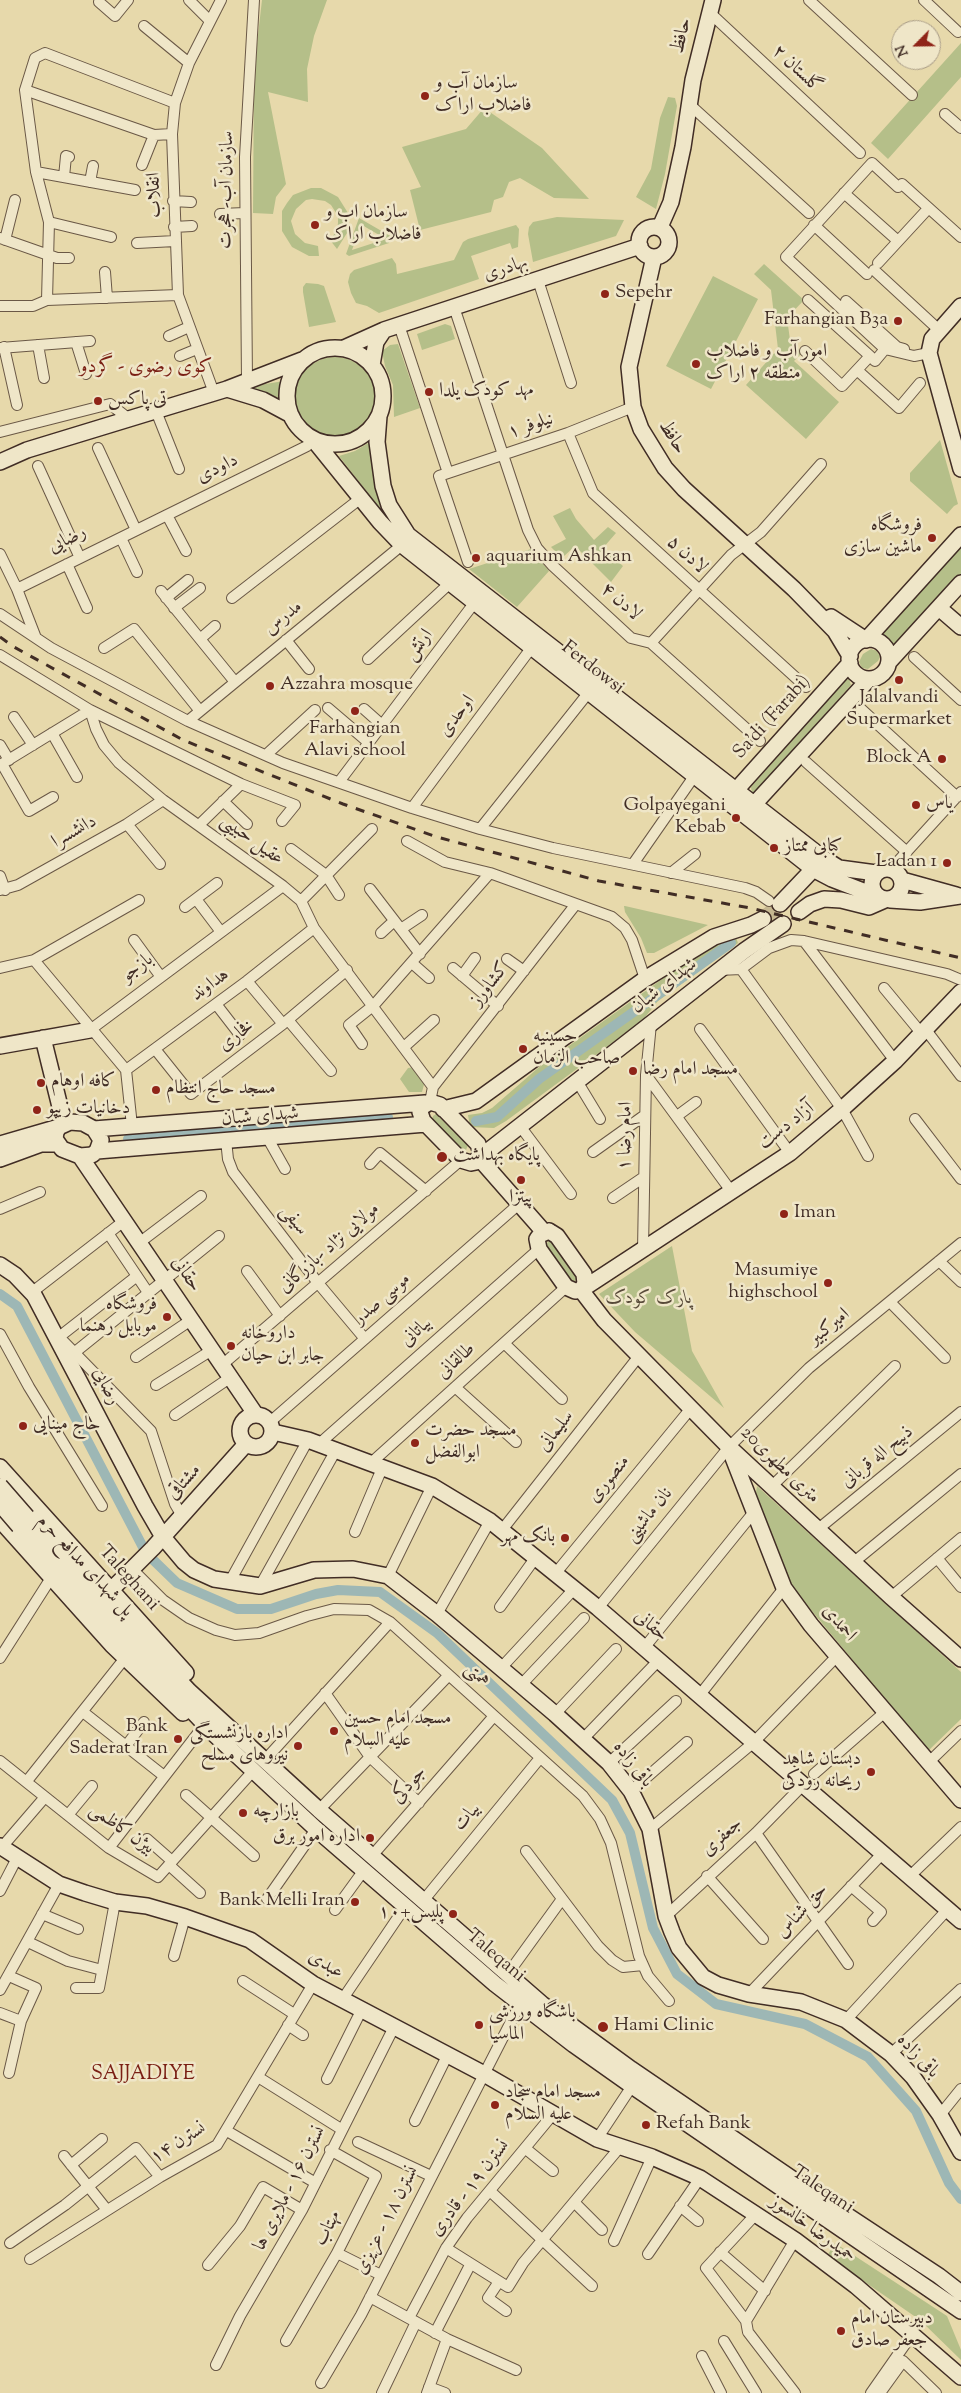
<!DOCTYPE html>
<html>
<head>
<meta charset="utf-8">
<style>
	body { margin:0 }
	#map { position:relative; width:961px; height:2393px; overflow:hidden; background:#e7d9ab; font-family:"Sorts Mill Goudy",serif }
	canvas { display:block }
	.north { position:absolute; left:891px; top:20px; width:50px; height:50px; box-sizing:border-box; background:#efe6c8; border:1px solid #a99c87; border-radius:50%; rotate:247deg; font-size:14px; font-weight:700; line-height:20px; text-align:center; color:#412d25 }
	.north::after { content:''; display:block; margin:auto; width:18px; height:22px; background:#8f2418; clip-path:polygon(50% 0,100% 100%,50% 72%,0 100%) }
</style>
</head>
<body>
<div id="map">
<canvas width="961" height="2393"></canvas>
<div class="north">N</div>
</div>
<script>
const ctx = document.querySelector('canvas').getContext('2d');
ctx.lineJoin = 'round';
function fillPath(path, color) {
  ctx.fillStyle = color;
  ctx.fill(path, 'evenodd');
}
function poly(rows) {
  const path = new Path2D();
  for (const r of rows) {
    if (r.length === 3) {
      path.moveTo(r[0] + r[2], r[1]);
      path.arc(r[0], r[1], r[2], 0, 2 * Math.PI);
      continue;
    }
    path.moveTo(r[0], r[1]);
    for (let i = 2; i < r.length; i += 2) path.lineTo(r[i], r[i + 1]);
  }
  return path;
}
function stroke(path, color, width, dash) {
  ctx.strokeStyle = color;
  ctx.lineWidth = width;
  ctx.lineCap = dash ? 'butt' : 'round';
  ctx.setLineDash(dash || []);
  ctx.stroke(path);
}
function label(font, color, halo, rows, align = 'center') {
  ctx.font = font + ' "Sorts Mill Goudy",Amiri,serif';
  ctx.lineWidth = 5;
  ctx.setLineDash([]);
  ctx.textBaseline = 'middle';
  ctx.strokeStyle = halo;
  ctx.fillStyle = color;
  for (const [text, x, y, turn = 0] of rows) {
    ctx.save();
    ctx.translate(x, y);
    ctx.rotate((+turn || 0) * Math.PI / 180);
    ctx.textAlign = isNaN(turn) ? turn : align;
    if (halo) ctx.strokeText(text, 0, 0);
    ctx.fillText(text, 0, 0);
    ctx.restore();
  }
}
const green = poly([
	[262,0,327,0,314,36,307,69,308,102,268,92,286,184,276,197,273,214,253,213,254,70],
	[961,43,961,77,888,159,871,143],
	[668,97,675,98,677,106,665,174,656,209,636,197,651,169,660,118],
	[484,108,542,148,589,199,554,198,520,178,509,182,503,197,494,200,491,212,420,230,410,190,421,187,402,147,466,129],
	[311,188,321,188,338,197,348,213,347,233,337,249,330,240,337,230,338,223,338,216,331,205,325,201,312,199,306,200,296,209,291,221,295,234,305,243,318,246,319,256,309,256,292,247,282,231,282,211,287,203,293,195],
	[557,217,624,220,616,236,533,262,528,234,529,227,533,222],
	[359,218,392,237,389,243,349,256,346,254],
	[361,225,362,225,386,239,352,250],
	[516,225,519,229,518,247,512,249,510,243,471,256,479,279,379,313,367,306,356,303,351,293,348,282,350,274,354,270,392,258,396,264,397,274,454,260,463,242,468,239],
	[764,264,804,300,787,318,790,340,802,353,794,361,839,402,806,439,746,385,778,349,771,290,754,274],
	[713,276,758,299,711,389,666,366],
	[306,283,318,284,324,286,336,322,309,327,303,292,303,287],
	[445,324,451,326,455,339,422,350,417,334],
	[398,344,420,408,394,417,393,385,385,366,382,351,390,345],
	[335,397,40],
	[284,381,280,399,250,390,265,384],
	[940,440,958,504,954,506,947,514,910,481,910,473],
	[370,442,400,535,339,456,355,451],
	[570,508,576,519,594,540,608,527,616,533,603,548,623,566,611,582,575,546,562,558,551,547,566,539,553,516],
	[961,542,961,576,902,640,896,644,888,642,884,636,884,629],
	[531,549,549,571,517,607,469,569],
	[871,649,877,651,880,657,878,661,868,669,862,668,859,662,863,654],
	[849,679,851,685,756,792,752,793,751,787,846,680],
	[624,906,625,906,708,925,654,953,647,953,641,938,625,912],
	[735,935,738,943,658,1001,642,1021,506,1121,494,1128,470,1127,468,1115,482,1113,492,1108,538,1068,658,982,703,951],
	[415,1067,425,1081,422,1092,409,1092,400,1079,408,1068],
	[436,1114,468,1145,466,1150,461,1149,432,1120,433,1116],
	[549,1241,556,1243,578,1278,574,1282,571,1282,545,1245],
	[672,1246,692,1351,724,1408,635,1332,599,1294],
	[757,1486,961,1672,961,1719,928,1751,792,1587,755,1498],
	[835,2243,947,2316,961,2350,961,2360,920,2320,827,2256]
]);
const canal = poly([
	[476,1121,497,1117,539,1079,731,943],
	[128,1139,388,1117],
	[0,1294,17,1306,146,1553,177,1583,237,1609,271,1609,316,1594,338,1590,380,1592,437,1633,612,1800,630,1833,653,1928,677,1974,716,2004,805,2024,868,2057,916,2111,949,2183,961,2199]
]);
const secondaryTunnel = poly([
	[763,919,780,904]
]);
const street = poly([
	[189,0,210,21],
	[809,0,912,95],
	[924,0,958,32],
	[99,2,115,16,128,0],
	[709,12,860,153],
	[144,26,189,63],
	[25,90,154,135,172,134],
	[689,104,809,213],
	[945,114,961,128],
	[142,165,154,135],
	[36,172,135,190],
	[64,177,66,156,69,157],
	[90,182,93,166],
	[902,184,961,237],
	[898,187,872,163,786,257,885,349,914,356,929,353],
	[844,193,898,241],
	[173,201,191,202],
	[220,214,245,213],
	[49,222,111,237],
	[814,225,867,274],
	[174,227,192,226],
	[0,238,57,258,69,258],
	[5,240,15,200],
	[137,243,175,241],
	[878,263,925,212],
	[874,270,939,330],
	[105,272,107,298],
	[538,280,571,383],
	[47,300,49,222,36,172,25,90,35,58,45,53,175,103],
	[846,301,897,347,904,349],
	[0,306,33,306,47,300,178,295],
	[454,307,528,530,537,548,552,565,631,638,651,643,760,741],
	[399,325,448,473],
	[169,336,189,327],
	[76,342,86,374],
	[38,345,44,378],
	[4,347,17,405],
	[0,348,90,341],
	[805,351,842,386,870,356,808,300],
	[180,356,197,349],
	[870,356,875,361,885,349],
	[857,370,899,408,920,383],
	[247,380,245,157,254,0],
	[214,393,178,295,172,134,175,103,189,63,221,0],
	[156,411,179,469],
	[0,432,110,404,129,419],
	[568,433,593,493,806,687],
	[98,448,136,530],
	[38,466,80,558],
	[167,515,186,551],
	[121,538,137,572],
	[0,554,17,589,36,638],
	[468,562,439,476,568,433,633,407],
	[67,564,87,608],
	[17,589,307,446,313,439],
	[161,591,235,682],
	[166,598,188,580],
	[232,598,361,498],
	[174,608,200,588],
	[0,614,51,648,137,694,188,721,283,763,412,808,480,829,553,848,745,888,756,892,769,901],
	[200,639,215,626],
	[286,640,309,669],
	[651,643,731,555,761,532,821,464],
	[104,648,134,629,200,711],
	[0,655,90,710,96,729,104,745,119,763,163,800,283,886,301,901,314,928,433,1087,430,1102],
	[914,657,961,700],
	[368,659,450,583],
	[328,708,369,743],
	[364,709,382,725],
	[861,709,957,797],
	[14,717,33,745],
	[188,721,402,545],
	[52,733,77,777],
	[0,745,9,760],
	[266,755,315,710],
	[806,762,907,852],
	[2,764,29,811,53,797],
	[0,765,90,710,241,784,295,805,282,821],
	[339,782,475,602],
	[223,801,247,824],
	[412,808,532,647],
	[127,824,160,864],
	[199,825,241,784],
	[480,829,589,692],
	[407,841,445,862,490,873,612,917,625,928,632,940,645,979],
	[291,849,326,875,339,895],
	[633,864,695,775],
	[891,869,961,792],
	[671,873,695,854],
	[0,876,5,890],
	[370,889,420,954],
	[0,890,18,885,127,824,163,800],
	[196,899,221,932],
	[301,901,372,829],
	[185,907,217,883],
	[401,929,422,915],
	[381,933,394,921],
	[134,940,161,977],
	[804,941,895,1061],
	[507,959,524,971],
	[34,960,126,1070,132,1126],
	[412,963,429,978],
	[0,968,34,960,139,900],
	[453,968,498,1006],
	[741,969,842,1109,868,1156],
	[719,970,741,969,769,948,791,940,804,941,947,974,961,980],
	[462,976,475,958],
	[247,981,283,1024],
	[884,988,922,1034],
	[216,1004,240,1035],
	[288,1020,331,1071],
	[700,1029,790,1153],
	[90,1030,283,886],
	[926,1030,961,1076],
	[362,1044,349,1025,374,1005,490,873],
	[404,1047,434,1020],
	[155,1049,191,1094,283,1024,347,970],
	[126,1070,247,981,314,928],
	[646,1075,731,1191],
	[577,1081,600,1119],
	[433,1087,576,904],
	[677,1116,696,1102],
	[915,1119,961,1179],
	[520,1126,571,1194],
	[267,1137,285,1169],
	[226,1140,228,1159,233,1172,318,1283,365,1339],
	[593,1152,645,1115],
	[370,1164,380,1153,426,1191],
	[613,1198,644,1177],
	[0,1209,40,1192],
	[108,1233,149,1294],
	[139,1243,201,1196],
	[643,1250,646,1075,651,1024],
	[939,1261,961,1282],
	[247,1271,280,1316],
	[31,1293,124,1221],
	[890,1302,945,1358],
	[0,1334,29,1387,102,1506],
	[59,1337,137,1276],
	[63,1341,151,1431,175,1504,182,1516],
	[504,1343,562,1399],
	[74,1353,219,1236],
	[136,1357,191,1320],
	[222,1365,461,1160],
	[156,1385,212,1350],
	[455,1387,516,1442],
	[175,1415,231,1377],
	[270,1422,519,1204],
	[319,1444,539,1249],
	[371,1463,566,1287],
	[771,1487,895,1366],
	[502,1530,639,1356],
	[817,1530,961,1412],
	[355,1532,383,1466],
	[937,1558,961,1587],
	[854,1562,961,1474],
	[132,1569,163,1600,189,1618,216,1630,235,1635,259,1633,307,1616,334,1609,369,1610,390,1622,583,1796,600,1819,611,1843,639,1956,648,1976,669,2001],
	[555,1574,692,1407],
	[388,1576,432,1486],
	[229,1583,308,1440],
	[260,1586,336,1450],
	[891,1597,961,1538],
	[500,1607,536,1557],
	[598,1608,729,1447,809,1368,961,1243],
	[437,1614,490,1521],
	[644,1648,754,1512],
	[0,1658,51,1578],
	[501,1668,574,1589],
	[521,1685,584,1618],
	[325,1693,370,1757,419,1803],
	[699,1696,784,1588],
	[83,1712,164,1776],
	[555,1714,616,1649],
	[583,1739,658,1661],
	[126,1746,144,1722],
	[265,1760,390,1622],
	[0,1761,109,1848,158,1877,253,1771],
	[609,1763,676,1701],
	[928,1763,961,1731],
	[814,1774,885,1712],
	[27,1781,125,1658],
	[631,1791,687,1742],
	[186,1795,254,1856],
	[319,1810,449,1675],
	[68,1815,92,1786],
	[650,1829,753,1743,838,1655],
	[756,1833,848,1964],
	[147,1839,172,1861],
	[2,1847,45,1797],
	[109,1848,202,1728],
	[526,1851,598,1946,612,1960,623,1967,643,1965],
	[371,1857,494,1716],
	[169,1865,200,1893],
	[707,1876,763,1939],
	[909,1877,961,1827],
	[851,1886,881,1912,873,1921],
	[0,1891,17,1858],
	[267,1899,316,1829],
	[423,1901,540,1758],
	[335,1910,364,1870],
	[42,1914,78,1929],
	[666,1916,756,1833,803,1785],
	[28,1942,68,1961,102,1970],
	[174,1956,185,1917],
	[507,1975,562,1899],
	[9,1976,36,1988,21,2021,9,2073],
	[243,1981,294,2014],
	[76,1988,99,1988,115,1902],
	[0,1990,59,1884],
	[749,1994,882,1854],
	[342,2000,405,1907],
	[0,2013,21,2021],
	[846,2020,947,1910],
	[288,2025,303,2035],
	[891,2054,961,1989],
	[258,2077,341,2129],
	[327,2079,361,2011],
	[940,2115,961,2089],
	[415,2121,447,2056],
	[227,2131,314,2182],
	[597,2139,632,2086],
	[358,2142,431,2176],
	[526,2149,553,2171],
	[64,2156,107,2210],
	[71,2165,102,2139],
	[490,2191,592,2286],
	[575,2203,602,2230],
	[680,2206,698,2221],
	[756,2214,706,2268,746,2321,748,2332,795,2393],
	[614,2241,652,2157],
	[10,2243,65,2205,136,2148,160,2177],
	[446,2248,508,2287,523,2263,620,2147],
	[720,2252,765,2291],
	[337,2253,381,2275],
	[648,2254,700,2178],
	[30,2259,160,2177,217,2145,313,1984],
	[208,2265,240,2226,263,2187,302,2210],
	[498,2283,488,2298,506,2311],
	[370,2297,447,2339,516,2370],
	[409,2318,446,2248,467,2218,554,2113],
	[746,2321,795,2240],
	[435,2333,470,2265],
	[286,2341,337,2253,376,2176,330,2150],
	[724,2341,756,2393],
	[702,2356,721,2393],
	[216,2365,240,2316,302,2210,394,2027],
	[321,2383,361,2315,520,2004],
	[429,2387,445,2393],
	[382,2393,416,2322],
	[427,2393,447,2339],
	[871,2393,913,2333],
	[880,2393,903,2361,936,2393]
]);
const secondary = poly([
	[654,242,15],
	[660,227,671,202,683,147,693,80,713,0],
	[654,257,629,367,633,407,641,429,665,468,684,489,794,589,835,631,850,656],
	[961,306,932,339,929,353,961,469],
	[335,396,48],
	[344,348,384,330,640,246],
	[372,365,376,342,384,330],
	[227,389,263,400,291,415,293,419],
	[379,416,377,442,383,486,389,505,408,535,823,858,839,868,876,873],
	[313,439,380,522,402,545,813,869,832,879,876,896],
	[0,462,27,450,227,389,302,360],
	[939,608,961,627],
	[831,617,866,640,961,535],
	[869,659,20],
	[889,662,961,583],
	[729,798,850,663],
	[748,811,869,679],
	[887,884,15],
	[902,880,956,895],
	[890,900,920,902,961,896],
	[780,904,820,862],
	[799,912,810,904,824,899,841,900,869,907,885,900],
	[961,992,895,1061,842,1109,790,1153,581,1290,604,1320,729,1447,891,1597,961,1659],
	[43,1038,64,1123],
	[0,1046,90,1030],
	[430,1102,440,1105,478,1144,481,1153,476,1162,471,1163,461,1160,423,1121,420,1112,422,1107,430,1102],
	[443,1109,476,1101,645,979,714,937,751,925,763,919],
	[70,1122,83,1123,94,1129,101,1140,97,1151,92,1155,80,1156,62,1149,55,1139,56,1132,59,1127,70,1122],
	[94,1129,425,1103],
	[0,1144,59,1127],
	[97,1151,426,1124],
	[80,1156,256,1415],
	[0,1159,41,1144,58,1144],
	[549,1231,557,1236,584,1274,585,1284,581,1290,575,1291,566,1287,539,1249,537,1239,540,1235,549,1231],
	[544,1232,479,1158,744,951,783,924],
	[0,1265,15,1275,34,1295,145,1506,163,1537,184,1562,194,1570,214,1579,260,1586,314,1570,353,1569,388,1576,437,1614,555,1714,609,1763,631,1791,650,1829,666,1916,672,1932,679,1948,703,1977,718,1985,749,1994,801,2002,846,2020,891,2054,913,2077,940,2115,961,2152],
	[256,1431,16],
	[273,1432,308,1440,432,1486,490,1521,598,1608,961,1921],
	[730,1450,784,1588,811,1625,961,1800],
	[0,1467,186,1673],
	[27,1517,189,1691,319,1810,542,2004,631,2069,810,2191,939,2276,961,2293],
	[0,1520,112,1645,183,1713],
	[19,1526,98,1612,214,1734,316,1829,495,1984,574,2045,632,2086,961,2311],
	[111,1590,153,1548,246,1444],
	[0,1846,59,1884,85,1893,115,1902,147,1906,185,1917,250,1940,313,1984,484,2074,597,2139,652,2157,700,2178,795,2240,856,2286,961,2377]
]);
const rail = poly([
	[0,637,14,647,183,740,343,804,437,837,599,881,750,908,961,958]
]);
const secondaryBridge = poly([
	[0,1486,27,1517],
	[0,1504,19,1526]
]);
const markers = [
	[425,96,5,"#8f2418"],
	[315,225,5,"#8f2418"],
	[605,294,5,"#8f2418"],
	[898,321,5,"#8f2418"],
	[696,364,5,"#8f2418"],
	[429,392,5,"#8f2418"],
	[98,401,5,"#8f2418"],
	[932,538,5,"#8f2418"],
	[476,558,5,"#8f2418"],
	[899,680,5,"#8f2418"],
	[270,686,5,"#8f2418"],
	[355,711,5,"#8f2418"],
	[942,759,5,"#8f2418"],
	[916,805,5,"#8f2418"],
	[736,818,5,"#8f2418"],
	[774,848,5,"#8f2418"],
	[947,863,5,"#8f2418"],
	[523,1049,5,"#8f2418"],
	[633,1071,5,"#8f2418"],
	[41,1083,5,"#8f2418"],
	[156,1090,5,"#8f2418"],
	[37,1110,5,"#8f2418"],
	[442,1157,6,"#8f2418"],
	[521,1180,5,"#8f2418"],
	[784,1214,5,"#8f2418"],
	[828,1283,5,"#8f2418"],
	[167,1317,5,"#8f2418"],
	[231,1346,5,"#8f2418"],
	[23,1426,5,"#8f2418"],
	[415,1443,5,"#8f2418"],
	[565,1538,5,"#8f2418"],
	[334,1731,5,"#8f2418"],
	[178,1739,5,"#8f2418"],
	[298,1746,5,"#8f2418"],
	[871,1772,5,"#8f2418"],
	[243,1813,5,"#8f2418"],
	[370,1838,5,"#8f2418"],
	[355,1902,5,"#8f2418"],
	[453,1914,5,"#8f2418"],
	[479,2025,5,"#8f2418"],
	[603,2027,6,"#8f2418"],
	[495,2105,5,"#8f2418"],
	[646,2125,5,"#8f2418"],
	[841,2331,5,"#8f2418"]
];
const streetNames = [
	["حافظ",683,36,-77],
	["گلستان ۲",796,70,43],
	["سازمان آب- هجرت",228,190,-89],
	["انقلاب",156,195,-92],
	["بهادری",506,270,-18],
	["نیلوفر ۱",531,427,-19],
	["حافظ",671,438,58],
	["داودی",218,470,-26],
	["رضایی",68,541,-26],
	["لادن ۵",686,556,42],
	["لادن ۴",620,603,41],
	["مدرس",284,619,-39],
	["ارتش",420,646,-53],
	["Ferdowsi",592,669,38],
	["اوحدی",458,717,-53],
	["Sa'di (Farabi)",773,718,-48],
	["دانشسرا",75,833,-29],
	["عقیل حبیبی",251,841,36],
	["بازجو",138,969,-37],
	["کشاورز",491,985,-52],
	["هداوند",211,986,-36],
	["شهدای شبان",665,987,-38],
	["فخاری",237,1037,-37],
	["شهدای شبان",260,1118,-5],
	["آزاد دست",787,1127,-37],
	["امام رضا ۱",627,1136,-89],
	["سیفی",293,1221,53],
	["مولایی نژاد -بازرگانی",330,1249,-41],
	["حقانی",185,1275,56],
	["موسی صدر",383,1300,-41],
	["امیرکبیر",830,1328,-39],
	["بیاتانی",417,1333,-42],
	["طالقانی",457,1362,-42],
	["رضایی",105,1387,63],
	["سلیمانی",557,1432,-52],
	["ذبیح اله قربانی",878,1458,-39],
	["20متری مطهری",779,1466,44],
	["منصوری",610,1480,-51],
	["مشتاقی",185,1483,-48],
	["نان ماشینی",650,1516,-51],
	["پل شهدای مدافع حرم",84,1567,47],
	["Taleghani",128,1579,48],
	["احمدی",838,1624,50],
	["حقانی",650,1627,41],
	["همتی",476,1676,42],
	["باقی زاده",632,1765,52],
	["جودکی",410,1786,-49],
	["بیات",468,1818,-51],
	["بیژن کاظمی",121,1830,35],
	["جعفری",723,1838,-42],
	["حق شناس",803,1912,-47],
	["Taleqani",495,1957,40],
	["عبدی",325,1966,32],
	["باقی زاده",917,2057,47],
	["نسترن ۱۴",179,2144,-32],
	["نسترن ۱۶ - ملایری ها",291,2189,-63],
	["نسترن ۱۹ - قادری",471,2189,-52],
	["Taleqani",822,2191,34],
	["نسترن ۱۸ - عزیزی",388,2221,-63],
	["مهتاب",329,2229,-63],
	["حمیدرضا خانسوز",812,2230,36]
];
const poiNames = [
	["سازمان آب و",435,85],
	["فاضلاب اراک",435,107],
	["سازمان اب و",325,214],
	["فاضلاب اراک",325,236],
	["Sepehr",615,294],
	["Farhangian B3a",888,321,"right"],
	["امور آب و فاضلاب",706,353],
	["منطقه ۲ اراک",706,375],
	["مهد کودک یلدا",439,392],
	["تی پاکس",108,401],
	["فروشگاه",922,527,"right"],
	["ماشین سازی",922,549,"right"],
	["aquarium Ashkan",486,558],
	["Azzahra mosque",280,686],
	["Jalalvandi",899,699,"center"],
	["Supermarket",899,721,"center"],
	["Farhangian",355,730,"center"],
	["Alavi school",355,752,"center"],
	["Block A",932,759,"right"],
	["یاس",926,805],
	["Golpayegani",726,807,"right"],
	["Kebab",726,829,"right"],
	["کبابی ممتاز",784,848],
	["Ladan 1",937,863,"right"],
	["حسینیه",533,1038],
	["صاحب الزمان",533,1060],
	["مسجد امام رضا",643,1071],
	["کافه اوهام",51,1083],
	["مسجد حاج انتظام",166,1090],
	["دخانیات زیپو",47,1110],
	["پایگاه بهداشت",453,1157],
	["پیتزا",521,1199,"center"],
	["Iman",794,1214],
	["Masumiye",818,1272,"right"],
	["highschool",818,1294,"right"],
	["فروشگاه",157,1306,"right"],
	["موبایل رهنما",157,1328,"right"],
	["داروخانه",241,1335],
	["جابر ابن حیان",241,1357],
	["حاج مینایی",33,1426],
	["مسجد حضرت",425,1432],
	["ابوالفضل",425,1454],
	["بانک مهر",555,1538,"right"],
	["مسجد امام حسین",344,1720],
	["علیه السلام",344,1742],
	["Bank",168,1728,"right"],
	["Saderat Iran",168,1750,"right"],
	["اداره بازنشستگی",288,1735,"right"],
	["نیروهای مسلح",288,1757,"right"],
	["دبستان شاهد",861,1761,"right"],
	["ریحانه رودکی",861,1783,"right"],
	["بازارچه",253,1813],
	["اداره امور برق",360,1838,"right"],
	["Bank Melli Iran",345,1902,"right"],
	["پلیس+۱۰",443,1914,"right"],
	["باشگاه ورزشی",489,2014],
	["الماسیا",489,2036],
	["Hami Clinic",614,2027],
	["مسجد امام سجاد",505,2094],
	["علیه السلام",505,2116],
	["Refah Bank",656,2125],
	["دبیرستان امام",851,2320],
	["جعفر صادق",851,2342]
];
const parkNames = [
	["پارک کودک",649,1300]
];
const neighbourhoodNames = [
	["کوی رضوی - گردو",146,369],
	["SAJJADIYE",143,2076]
];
fillPath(green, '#b5bf89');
stroke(canal, '#9db7b5', 10);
stroke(secondaryTunnel, '#c6b790', 15, [15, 8]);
stroke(street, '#6a5846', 12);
stroke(secondary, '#412d25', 18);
stroke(street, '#efe6c8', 10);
stroke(secondary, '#efe6c8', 15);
stroke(rail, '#412d25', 3, [9, 9]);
stroke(secondaryBridge, '#412d25', 18, []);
stroke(secondaryBridge, '#efe6c8', 15);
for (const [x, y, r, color] of markers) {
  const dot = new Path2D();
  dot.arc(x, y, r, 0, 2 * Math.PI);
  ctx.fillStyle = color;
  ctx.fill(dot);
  stroke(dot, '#efe6c8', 2);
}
label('19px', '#412d25', '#efe6c8', streetNames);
label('19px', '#412d25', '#efe6c8', poiNames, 'left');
label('italic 19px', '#584a39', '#efe6c8', parkNames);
label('20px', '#7a1f14', '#efe6c8', neighbourhoodNames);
</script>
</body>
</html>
